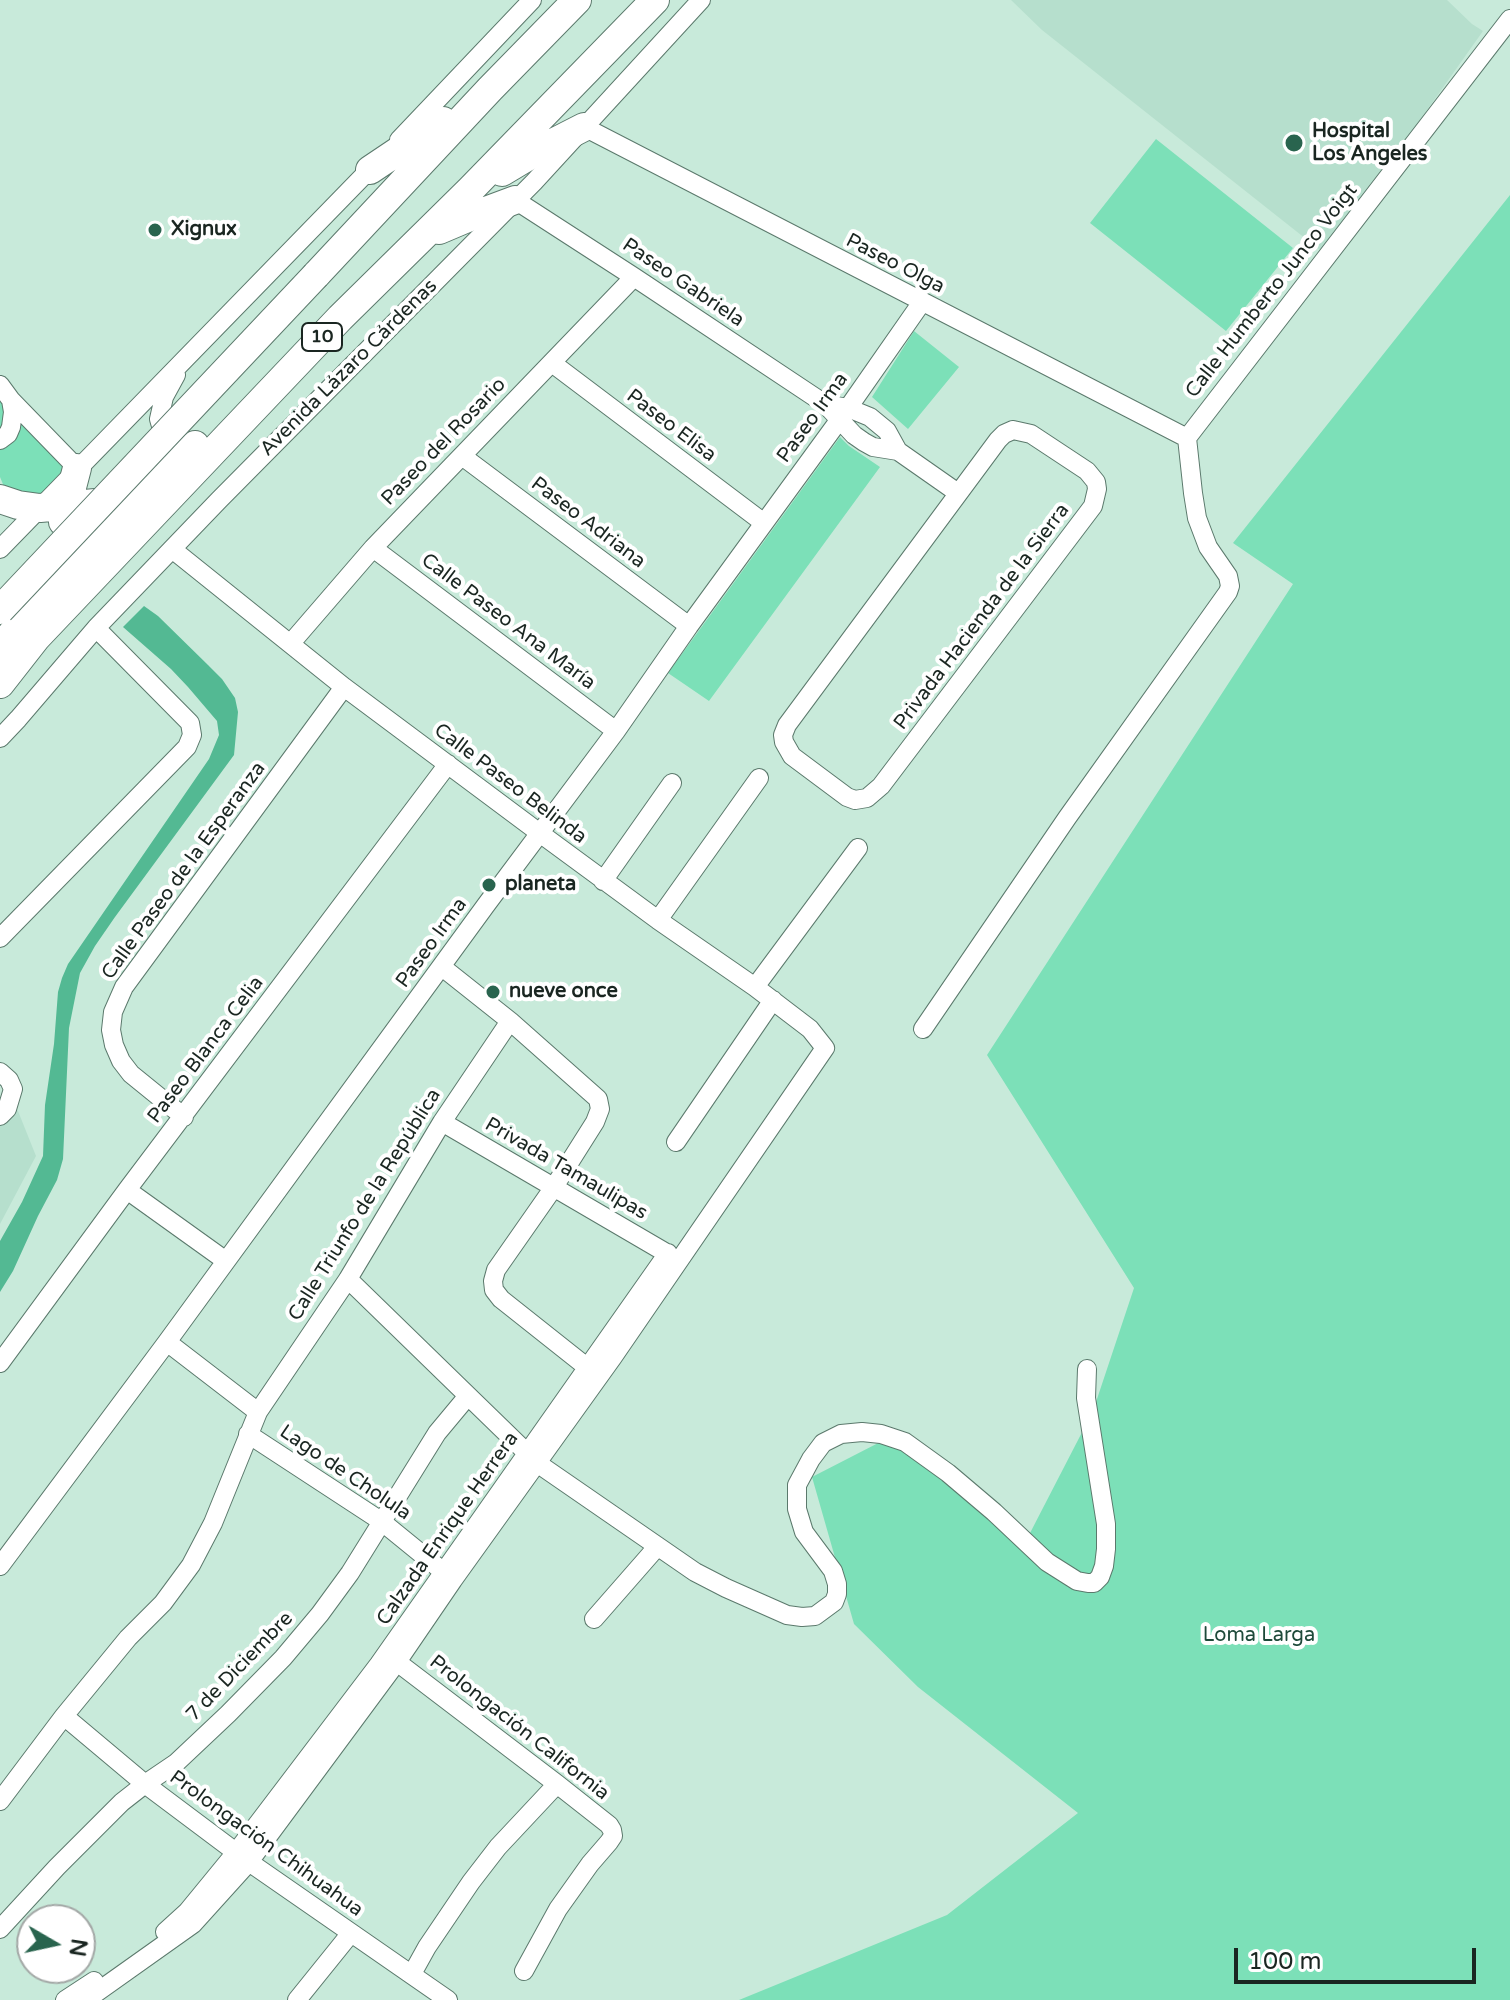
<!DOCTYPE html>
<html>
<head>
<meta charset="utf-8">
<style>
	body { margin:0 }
	#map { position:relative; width:1510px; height:2000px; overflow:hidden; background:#c8eada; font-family:"Varela Round",sans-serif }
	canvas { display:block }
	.north { position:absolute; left:16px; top:1904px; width:80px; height:80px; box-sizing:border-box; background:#fff; border:2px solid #a3a8a6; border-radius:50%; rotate:99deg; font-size:22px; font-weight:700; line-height:32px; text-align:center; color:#1a2621 }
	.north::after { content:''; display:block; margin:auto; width:28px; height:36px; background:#29644e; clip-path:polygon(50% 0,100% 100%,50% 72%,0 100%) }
	.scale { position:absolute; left:1234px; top:1948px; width:242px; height:36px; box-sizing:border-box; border:4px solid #1a2621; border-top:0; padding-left:10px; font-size:24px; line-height:28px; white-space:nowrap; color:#1a2621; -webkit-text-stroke:6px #fff; paint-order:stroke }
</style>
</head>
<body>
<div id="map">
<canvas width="1510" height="2000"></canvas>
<div class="north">N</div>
<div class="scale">100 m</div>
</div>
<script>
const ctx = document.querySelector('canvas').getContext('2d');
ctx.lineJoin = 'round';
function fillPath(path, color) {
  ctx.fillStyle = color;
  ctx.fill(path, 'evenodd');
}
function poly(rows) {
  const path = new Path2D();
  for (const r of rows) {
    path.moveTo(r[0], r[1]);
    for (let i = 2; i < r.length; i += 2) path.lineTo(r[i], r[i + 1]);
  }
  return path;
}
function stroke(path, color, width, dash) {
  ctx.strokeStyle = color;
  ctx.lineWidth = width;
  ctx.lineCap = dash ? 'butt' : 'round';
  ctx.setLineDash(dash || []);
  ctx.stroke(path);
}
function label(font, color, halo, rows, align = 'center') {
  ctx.font = font + ' "Varela Round",sans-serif';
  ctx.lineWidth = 8;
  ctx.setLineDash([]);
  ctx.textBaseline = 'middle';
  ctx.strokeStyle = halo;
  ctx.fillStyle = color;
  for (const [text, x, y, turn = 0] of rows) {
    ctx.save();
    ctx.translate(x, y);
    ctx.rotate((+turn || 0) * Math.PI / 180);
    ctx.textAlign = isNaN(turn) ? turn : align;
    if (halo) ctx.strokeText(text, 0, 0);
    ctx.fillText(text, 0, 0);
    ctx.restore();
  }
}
const built = poly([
	[1011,0,1447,0,1472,24,1483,31,1325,254,1042,30],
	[16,1106,36,1156,0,1224,0,1123]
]);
const green = poly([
	[1156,139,1293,248,1226,331,1090,223],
	[1510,195,1510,2000,739,2000,947,1915,1078,1813,918,1687,854,1624,812,1477,886,1439,1029,1535,1093,1411,1134,1288,987,1055,1293,584,1233,543],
	[914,331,959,367,908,429,872,397],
	[0,390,71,469,16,516,0,477],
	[840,437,849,446,880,467,709,701,668,673]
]);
const water = poly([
	[144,606,158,616,208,665,222,679,235,698,238,712,234,755,115,917,95,946,80,973,69,1028,63,1159,57,1180,38,1216,13,1271,0,1292,0,1241,22,1202,43,1156,45,1105,54,1044,58,992,62,978,68,964,209,759,219,735,217,721,188,687,171,669,123,627]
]);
const minor = poly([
	[584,127,1187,438],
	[399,140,532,0],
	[515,200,634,277,825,404,854,435,864,442,873,447,898,451],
	[552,363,764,523],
	[0,385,11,400,77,468],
	[836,406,848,408,870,417,887,431,898,451,958,493],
	[1013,430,1031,434,1087,471,1096,482,1097,489,1093,506,881,786,867,798,855,800,847,797,792,756,784,742,783,735,787,725,998,440,1004,434,1013,430],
	[1187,438,1510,19],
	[0,440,8,434,11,427,13,412,11,400],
	[171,441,163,433,159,419,164,397,176,375],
	[462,456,689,626],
	[373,548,616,731],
	[0,549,375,164],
	[291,643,373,548,634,277],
	[0,738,18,719,96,628,219,500,534,182,701,0],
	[603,881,672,783],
	[658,920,759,778],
	[0,938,187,747,192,735,190,723,96,628],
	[442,967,510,1021,598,1099,600,1109,595,1122,554,1187,496,1270,493,1281,494,1290,501,1299,588,1368],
	[755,987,858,848],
	[923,1029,1067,818,1228,592,1230,586,1228,576,1208,547,1197,518,1193,493,1187,438],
	[0,1072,9,1080,13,1089,7,1109,0,1116],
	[184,1117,131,1074,121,1061,114,1045,111,1030,113,1012,124,987,344,687],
	[442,1122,668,1254],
	[676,1142,773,1000],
	[127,1190,226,1261],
	[348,1279,528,1454],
	[167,1342,258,1412],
	[0,1363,127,1190,448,764],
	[248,1434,381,1521,451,1578],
	[537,1463,695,1572,726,1588,787,1615,802,1617,815,1616,834,1602,837,1594,837,1584,833,1571,804,1532,797,1509,797,1485,811,1459,823,1443,841,1434,862,1432,881,1434,905,1442,948,1473,994,1512,1047,1562,1077,1581,1088,1583,1094,1583,1100,1577,1104,1566,1106,1549,1106,1524,1086,1398,1087,1369],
	[0,1566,167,1342,486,905,616,731,689,626,848,408,922,302],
	[594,1619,657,1547],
	[397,1662,557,1784,609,1825,612,1830,613,1836,609,1842,590,1864,558,1909,524,1971],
	[64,1716,145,1784,249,1862,448,2000],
	[0,1801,64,1716,128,1638,163,1603,191,1565,213,1523,258,1412,348,1279,442,1122,510,1021],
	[0,1929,57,1867,122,1802,145,1784,176,1763,228,1714,283,1658,320,1614,350,1573,437,1433,467,1397],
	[165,1932,187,1912,237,1851,379,1664,668,1253],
	[412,1974,427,1947,471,1882,498,1847,557,1784],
	[65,2000,94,1981],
	[86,2000,193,1924,249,1862,397,1662,453,1580,613,1357,825,1048,810,1029,755,987,658,920,541,834,344,687,172,549],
	[297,2000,351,1933]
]);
const highway = poly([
	[370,170,443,121],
	[502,172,537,151,584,127],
	[439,230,472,216,515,200],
	[316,275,490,89,577,0],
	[0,499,18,505,40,508,118,501],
	[63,522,77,468],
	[0,649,45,591,195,445],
	[0,684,36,638,340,318,470,190,655,0]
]);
const highwayBridge = poly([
	[0,610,316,275]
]);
const markers = [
	[1294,143,10,"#29644e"],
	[155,230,8,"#29644e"],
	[489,885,8,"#29644e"],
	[493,992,8,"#29644e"]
];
const shields = [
	[322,337,40]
];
const shieldNames = [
	["10",322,337]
];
const poiNames = [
	["Hospital",1312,132],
	["Los Angeles",1312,155],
	["Xignux",171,230],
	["planeta",505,885],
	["nueve once",509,992]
];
const streetNames = [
	["Paseo Olga",895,264,27],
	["Paseo Gabriela",683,283,34],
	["Calle Humberto Junco Voigt",1272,291,-52],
	["Avenida Lázaro Cárdenas",349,368,-45],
	["Paseo Irma",813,418,-54],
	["Paseo Elisa",671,426,37],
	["Paseo del Rosario",444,442,-46],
	["Paseo Adriana",588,523,37],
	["Privada Hacienda de la Sierra",982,617,-53],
	["Calle Paseo Ana María",508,622,37],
	["Calle Paseo Belinda",510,784,37],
	["Calle Paseo de la Esperanza",184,871,-54],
	["Paseo Irma",432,943,-54],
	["Paseo Blanca Celia",206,1050,-53],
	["Privada Tamaulipas",566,1169,30],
	["Calle Triunfo de la República",365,1205,-58],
	["Lago de Cholula",345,1473,34],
	["Calzada Enrique Herrera",448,1529,-55],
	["7 de Diciembre",240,1667,-46],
	["Prolongación California",519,1728,38],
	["Prolongación Chihuahua",266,1844,36]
];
const parkNames = [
	["Loma Larga",1259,1636]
];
fillPath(built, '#b6dfcd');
fillPath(green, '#7ce0b8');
fillPath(water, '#53b993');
stroke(minor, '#5b796c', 20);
stroke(highway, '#5b796c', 30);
stroke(minor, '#fff', 18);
stroke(highway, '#fff', 28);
stroke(highwayBridge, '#5b796c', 30, []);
stroke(highwayBridge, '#fff', 28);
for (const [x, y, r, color] of markers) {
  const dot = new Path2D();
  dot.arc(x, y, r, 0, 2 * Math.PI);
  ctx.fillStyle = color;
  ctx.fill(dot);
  stroke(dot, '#fff', 3);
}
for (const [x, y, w] of shields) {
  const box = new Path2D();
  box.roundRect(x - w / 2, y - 14, w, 28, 6);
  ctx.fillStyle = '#fff';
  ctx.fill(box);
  stroke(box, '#1a2621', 2);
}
label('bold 18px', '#1a2621', null, shieldNames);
label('bold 20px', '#1a2621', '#fff', poiNames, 'left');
label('20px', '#1a2621', '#fff', streetNames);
label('20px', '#1e4a3a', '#fff', parkNames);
</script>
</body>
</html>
